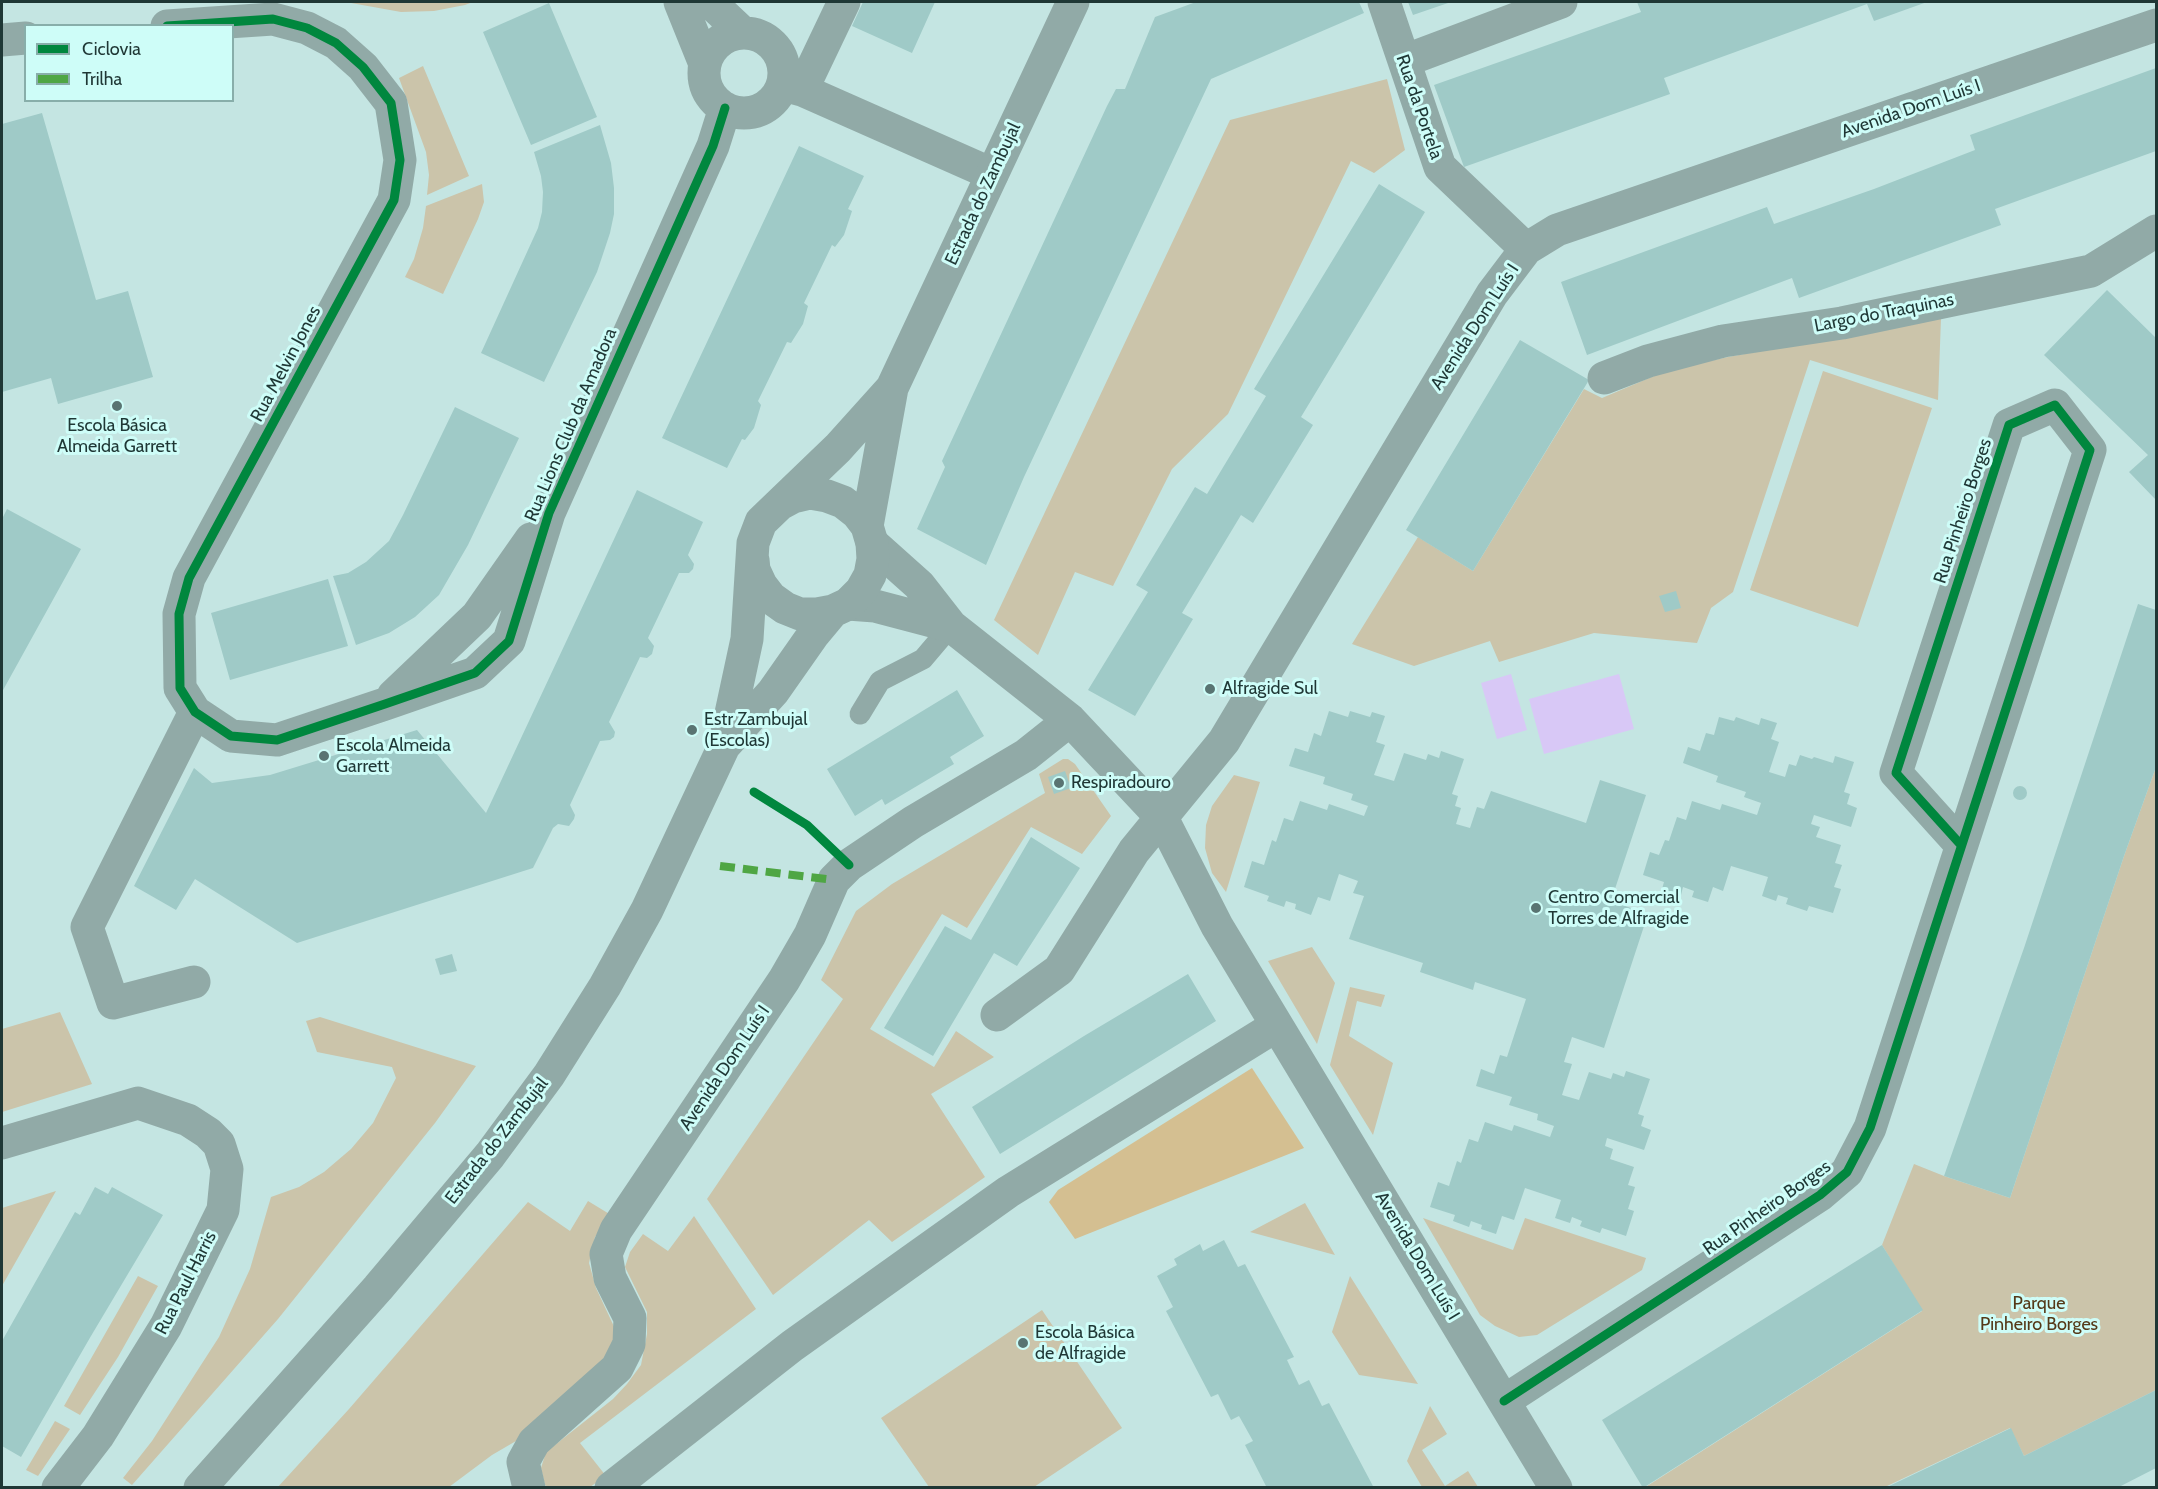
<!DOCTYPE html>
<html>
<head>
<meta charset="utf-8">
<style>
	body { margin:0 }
	#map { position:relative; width:2158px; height:1489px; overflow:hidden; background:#c4e5e2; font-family:Cabin,sans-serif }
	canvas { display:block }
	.frame { position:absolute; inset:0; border:3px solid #1f3735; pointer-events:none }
	.legend { position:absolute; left:24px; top:24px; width:210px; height:78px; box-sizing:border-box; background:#cefdf8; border:2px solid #88aeaa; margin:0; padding:8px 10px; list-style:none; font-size:18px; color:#1f3735 }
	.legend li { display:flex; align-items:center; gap:12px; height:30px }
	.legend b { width:30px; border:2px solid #88aeaa }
</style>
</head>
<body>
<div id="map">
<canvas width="2158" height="1489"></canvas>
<div class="frame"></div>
<ul class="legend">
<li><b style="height:8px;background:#00873e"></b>Ciclovia</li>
<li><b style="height:8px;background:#4fa644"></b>Trilha</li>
</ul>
</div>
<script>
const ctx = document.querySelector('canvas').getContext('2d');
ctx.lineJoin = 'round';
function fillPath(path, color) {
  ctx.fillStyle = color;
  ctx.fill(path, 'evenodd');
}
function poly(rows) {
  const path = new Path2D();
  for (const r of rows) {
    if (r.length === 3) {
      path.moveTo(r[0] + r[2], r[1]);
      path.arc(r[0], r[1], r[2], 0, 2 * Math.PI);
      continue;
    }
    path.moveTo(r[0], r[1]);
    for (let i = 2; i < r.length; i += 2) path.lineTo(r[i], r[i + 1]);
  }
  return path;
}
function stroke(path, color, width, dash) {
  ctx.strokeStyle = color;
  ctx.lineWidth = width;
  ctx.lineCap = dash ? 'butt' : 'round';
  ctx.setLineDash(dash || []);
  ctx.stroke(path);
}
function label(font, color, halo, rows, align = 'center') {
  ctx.font = font + ' Cabin,sans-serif';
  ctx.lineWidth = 6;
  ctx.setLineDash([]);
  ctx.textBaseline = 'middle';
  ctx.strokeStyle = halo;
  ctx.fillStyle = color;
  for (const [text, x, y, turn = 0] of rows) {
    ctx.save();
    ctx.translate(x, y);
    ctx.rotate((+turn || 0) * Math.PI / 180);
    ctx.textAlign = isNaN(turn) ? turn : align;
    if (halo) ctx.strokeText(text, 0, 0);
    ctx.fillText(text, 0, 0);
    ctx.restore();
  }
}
const green = poly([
	[352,2,473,2,465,5,434,11,401,12,351,3],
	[423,66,469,176,427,195,429,175,426,152,399,78],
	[1387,79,1405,150,1374,173,1351,161,1228,414,1172,469,1113,586,1075,572,1038,655,994,620,1230,120],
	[482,184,484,202,478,219,443,294,405,277,414,259,423,228,426,206],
	[1941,318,1938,400,1810,360,1733,592,1711,608,1697,643,1594,633,1499,662,1490,641,1414,666,1352,644,1418,537,1473,571,1584,389,1602,398,1668,370,1728,357],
	[1823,371,1932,408,1858,627,1750,590],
	[1063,759,1068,759,1075,764,1111,816,1082,854,1031,827,967,928,942,914,870,1029,934,1067,956,1031,994,1057,931,1094,985,1177,892,1242,869,1220,773,1295,707,1199,843,999,821,980,856,911,892,884,1045,793,1039,774],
	[2156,767,2156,1390,2024,1456,2010,1428,1885,1487,1644,1488,1922,1311,1882,1245,1914,1164,1944,1176,2010,1198,2124,856],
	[1234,775,1260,782,1226,892,1212,873,1205,848,1206,825,1212,806],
	[1312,947,1335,983,1317,1044,1268,961],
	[1350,987,1385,995,1381,1007,1357,1001,1349,1036,1393,1063,1373,1135,1330,1065],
	[60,1012,92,1084,2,1112,2,1029],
	[320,1017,476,1066,435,1123,278,1319,132,1485,123,1478,152,1441,219,1337,250,1269,271,1197,299,1187,324,1172,351,1149,373,1123,396,1078,392,1067,317,1052,306,1021],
	[56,1191,2,1286,2,1208],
	[588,1201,611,1215,595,1237,589,1263,596,1288,617,1333,613,1355,516,1441,492,1455,449,1487,277,1488,349,1409,528,1202,570,1231],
	[1305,1203,1335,1255,1250,1232],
	[694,1216,756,1309,580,1443,606,1476,590,1487,548,1487,545,1485,541,1468,546,1452,613,1399,627,1384,641,1365,647,1334,647,1312,625,1267,630,1252,643,1234,668,1251],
	[1423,1218,1513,1250,1525,1218,1646,1258,1642,1270,1537,1335,1519,1337,1495,1326,1480,1315],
	[138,1276,158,1286,118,1357,80,1415,64,1406],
	[1350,1276,1418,1384,1359,1375,1332,1332],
	[1042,1310,1122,1428,1034,1487,929,1487,881,1418],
	[1430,1406,1447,1434,1422,1450,1445,1486,1468,1471,1478,1487,1422,1487,1407,1461],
	[55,1421,70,1429,38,1476,26,1470]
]);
const forest = poly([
	[1252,1068,1304,1148,1075,1239,1049,1202,1058,1190]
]);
const water = poly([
	[1511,674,1527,730,1497,739,1481,683],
	[1619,674,1634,729,1544,754,1529,699]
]);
const building = poly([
	[863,2,935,2,912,53,852,26],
	[1196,2,1359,2,1364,13,1211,79,1024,477,986,565,917,529,945,467,942,461,1107,106,1116,89,1125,89,1155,17],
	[1408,2,1451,2,1413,15],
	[1637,2,1927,2,1874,21,1867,4,1664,78,1670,94,1464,167,1434,85,1641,12],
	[549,3,597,117,531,145,483,32],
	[2156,68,2156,151,1995,209,2001,225,1799,298,1792,278,1587,355,1561,282,1767,207,1774,224,1874,189,1975,150,1970,135],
	[42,113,96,300,128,291,153,377,58,404,51,378,2,392,2,124],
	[600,125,611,163,614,188,614,214,610,233,597,272,544,382,481,353,538,228,542,212,543,192,541,176,534,152],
	[799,146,864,176,848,209,852,211,844,235,835,247,832,245,804,303,808,306,803,324,791,343,787,342,758,401,761,405,754,428,745,440,742,439,727,468,662,438],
	[1379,184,1425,212,1301,417,1313,425,1253,523,1241,515,1182,613,1193,619,1135,716,1088,690,1148,592,1136,585,1195,487,1207,494,1266,396,1254,389],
	[2107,290,2156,338,2156,500,2129,472,2148,455,2044,355],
	[1520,340,1589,380,1473,571,1406,530],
	[455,407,519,438,468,545,439,595,415,617,389,633,356,645,333,576,348,573,366,562,389,541,403,515],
	[637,490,703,522,688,555,694,564,693,569,689,573,679,573,648,638,654,646,652,654,647,658,640,657,609,722,615,732,614,737,610,740,600,741,570,805,575,815,574,819,569,826,558,824,553,828,533,868,297,943,195,879,176,910,134,886,194,768,212,783,270,775,417,730,486,813],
	[7,509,81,549,2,692,2,519],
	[328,579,348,646,230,680,211,613],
	[1676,591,1681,608,1665,612,1659,596],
	[2138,604,2156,610,2156,767,2124,856,2010,1198,1944,1176,2024,948],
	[957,690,984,736,950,757,954,764,885,805,882,799,855,816,827,769],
	[1329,711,1348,717,1350,711,1370,717,1372,712,1385,716,1376,742,1385,745,1374,775,1394,781,1404,753,1426,760,1428,754,1439,758,1441,751,1464,759,1452,794,1458,796,1455,806,1461,808,1456,824,1470,828,1477,807,1484,809,1491,791,1586,823,1600,780,1646,795,1611,901,1648,914,1604,1048,1572,1037,1564,1062,1572,1064,1562,1095,1579,1100,1589,1072,1611,1079,1613,1073,1624,1077,1626,1071,1650,1079,1638,1114,1644,1116,1641,1126,1651,1130,1644,1150,1607,1138,1605,1146,1613,1149,1610,1159,1634,1167,1628,1185,1635,1187,1628,1209,1634,1211,1626,1236,1602,1228,1600,1233,1580,1226,1582,1221,1572,1217,1570,1223,1555,1218,1561,1200,1525,1188,1514,1220,1502,1216,1496,1234,1481,1229,1482,1225,1471,1221,1469,1227,1453,1221,1455,1215,1430,1207,1438,1182,1449,1186,1457,1161,1461,1163,1469,1139,1478,1142,1485,1122,1512,1131,1514,1125,1550,1137,1554,1126,1537,1120,1538,1114,1509,1105,1512,1097,1476,1086,1481,1069,1494,1074,1500,1055,1507,1057,1526,999,1475,982,1473,990,1420,972,1423,963,1349,939,1364,896,1353,893,1358,881,1339,874,1330,901,1318,897,1311,915,1295,909,1296,904,1286,901,1284,907,1267,901,1269,896,1244,887,1252,861,1264,865,1272,840,1276,842,1284,818,1293,821,1300,801,1327,810,1329,804,1364,816,1368,806,1351,800,1353,794,1323,784,1325,777,1289,766,1295,748,1308,752,1314,733,1321,736],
	[1719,717,1734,721,1736,717,1759,725,1761,718,1777,723,1771,739,1779,742,1769,772,1785,777,1789,764,1796,766,1800,755,1812,759,1814,757,1833,763,1835,756,1854,762,1844,792,1850,794,1847,804,1857,808,1851,827,1814,815,1811,824,1820,827,1816,837,1841,845,1835,863,1842,865,1834,887,1841,889,1833,913,1809,906,1807,911,1786,904,1788,898,1778,895,1776,901,1762,896,1768,877,1731,866,1723,891,1713,887,1708,902,1692,897,1694,891,1683,887,1681,895,1662,889,1664,882,1643,875,1650,852,1659,855,1665,840,1669,841,1677,817,1686,820,1692,801,1720,810,1722,804,1757,815,1761,803,1744,797,1746,792,1716,782,1718,776,1683,763,1688,747,1700,751,1706,733,1714,735],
	[1065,771,1071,788,1054,794,1048,777],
	[2020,793,7],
	[1031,837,1080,868,1017,966,994,953,933,1056,884,1028,945,926,971,940],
	[452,954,457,971,440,975,435,959],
	[1188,974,1216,1021,1000,1154,972,1107,1084,1036],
	[95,1187,108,1194,112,1187,163,1215,91,1336,21,1457,2,1446,2,1341,75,1212,80,1215],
	[1224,1240,1238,1267,1245,1264,1294,1357,1287,1360,1299,1385,1309,1380,1322,1406,1329,1403,1374,1488,1267,1488,1245,1445,1253,1441,1239,1416,1231,1420,1218,1394,1211,1397,1166,1311,1173,1307,1157,1276,1177,1265,1174,1259,1200,1244,1203,1251],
	[1882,1245,1923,1310,1643,1488,1602,1420],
	[2156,1390,2156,1468,2117,1488,1885,1488,2011,1428,2024,1456]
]);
const service = poly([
	[860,714,880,681,923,659,951,626]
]);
const minor = poly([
	[680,2,705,64],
	[710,2,743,33],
	[1384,2,1440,167,1526,249],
	[167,26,273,19,307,28,336,43,363,67,391,103,400,160,394,200,189,578,179,614,180,688,195,712,231,736,277,740,385,704,475,673,509,641,549,513,713,146,725,108],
	[744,73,40],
	[2,40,26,38],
	[1404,61,1561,2],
	[783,85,802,90,992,174],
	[802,90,844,2],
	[1604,378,1648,361,1723,341,1842,323,2091,271,2156,231],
	[872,543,919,585,951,626,1070,720,1162,818,1217,926,1556,1488],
	[848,604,875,606,951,626],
	[393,696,477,616,531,539],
	[194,982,113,1003,87,927,195,712],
	[997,1015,1059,970,1134,851,1224,741,1492,294,1526,249,1557,230,2156,25],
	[2,1143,138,1103,188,1120,208,1133,219,1144,227,1169,223,1210,166,1326,98,1436,58,1488],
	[1504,1401,1820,1195,1847,1172,1870,1128,2090,450,2055,405,2009,425,1896,773,1961,845],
	[529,1488,523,1462,534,1442,617,1368,629,1344,630,1318,610,1278,606,1254,616,1230,784,980,810,935,834,880,849,865,913,822,1026,755,1070,720],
	[611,1488,792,1346,1008,1192,1276,1026]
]);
const tertiary = poly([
	[867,526,892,388,1073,2],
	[753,560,754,570,761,585,771,598,785,608,800,614,817,614,833,611,848,604,861,591,870,575,873,559,872,543,867,526,857,513,843,502,827,496,810,493,793,497,780,504],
	[724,746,773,692,813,635,833,611],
	[200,1488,378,1288,490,1155,549,1075,605,986,647,910,724,746,747,639,753,543,761,522,838,448,892,388]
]);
const quiet = poly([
	[720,866,834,880]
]);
const cycleway = poly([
	[167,26,273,19,307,28,336,43,363,67,391,103,400,160,394,200,189,578,179,614,180,688,195,712,231,736,277,740,385,704,475,673,509,641,549,513,713,146,725,108],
	[754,792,807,825,849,865],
	[1504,1401,1820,1195,1847,1172,1870,1128,2090,450,2055,405,2009,425,1896,773,1961,845]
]);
const markers = [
	[117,406,6,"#597472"],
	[1210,689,6,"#597472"],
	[692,730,6,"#597472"],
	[324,756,6,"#597472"],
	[1059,783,6,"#597472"],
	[1536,908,6,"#597472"],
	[1023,1343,6,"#597472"]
];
const streetNames = [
	["Rua da Portela",1419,107,71],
	["Avenida Dom Luís I",1911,109,-19],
	["Estrada do Zambujal",983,194,-65],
	["Largo do Traquinas",1884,313,-11],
	["Avenida Dom Luís I",1475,327,-57],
	["Rua Melvin Jones",286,364,-62],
	["Rua Lions Club da Amadora",571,425,-67],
	["Rua Pinheiro Borges",1963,511,-72],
	["Avenida Dom Luís I",725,1068,-56],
	["Estrada do Zambujal",497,1141,-52],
	["Rua Pinheiro Borges",1767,1208,-35],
	["Avenida Dom Luís I",1417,1256,59],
	["Rua Paul Harris",186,1283,-63]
];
const poiNames = [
	["Escola Básica",117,426,"center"],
	["Almeida Garrett",117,447,"center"],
	["Alfragide Sul",1222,689],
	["Estr Zambujal",704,720],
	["(Escolas)",704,741],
	["Escola Almeida",336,746],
	["Garrett",336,767],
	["Respiradouro",1071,783],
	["Centro Comercial",1548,898],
	["Torres de Alfragide",1548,919],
	["Escola Básica",1035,1333],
	["de Alfragide",1035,1354]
];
const parkNames = [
	["Parque",2039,1304],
	["Pinheiro Borges",2039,1325]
];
fillPath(green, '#cbc4aa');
fillPath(forest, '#d4bf91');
fillPath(water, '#d8c8f6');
fillPath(building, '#9fcac7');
stroke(service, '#91aaa7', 21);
stroke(minor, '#91aaa7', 33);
stroke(tertiary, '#91aaa7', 33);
stroke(quiet, '#4fa644', 8, [15, 8]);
stroke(cycleway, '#00873e', 9);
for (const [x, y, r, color] of markers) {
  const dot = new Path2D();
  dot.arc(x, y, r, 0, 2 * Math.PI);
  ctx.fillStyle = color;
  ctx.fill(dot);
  stroke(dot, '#cefdf8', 2);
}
label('18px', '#1f3735', '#cefdf8', streetNames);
label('18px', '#1f3735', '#cefdf8', poiNames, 'left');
label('18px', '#553918', '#cefdf8', parkNames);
</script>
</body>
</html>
